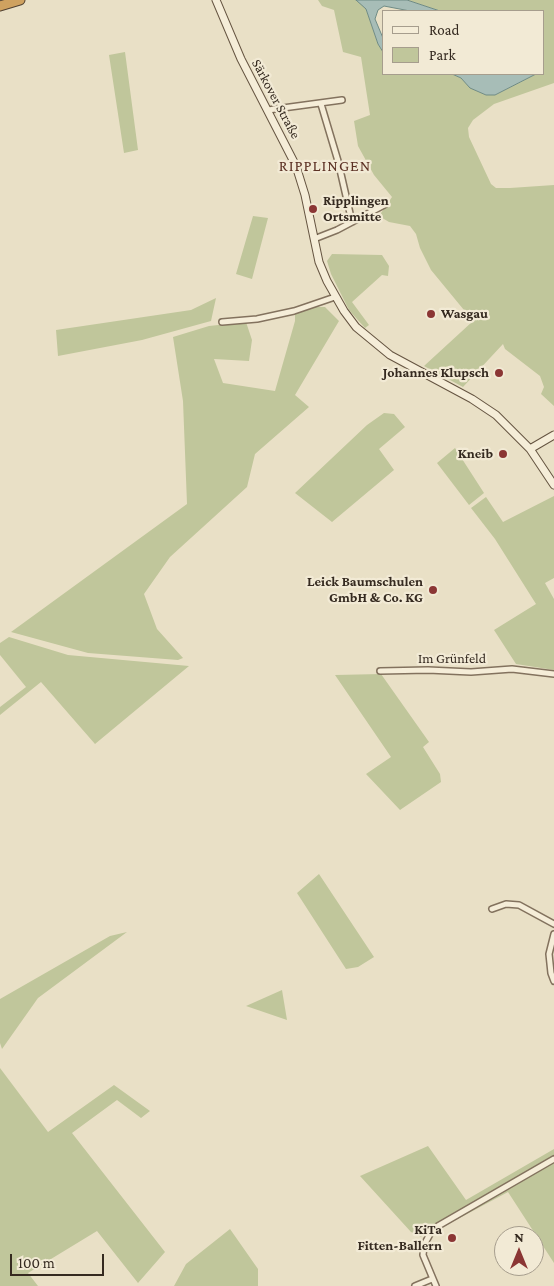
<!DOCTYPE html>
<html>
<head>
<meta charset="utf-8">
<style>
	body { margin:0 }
	#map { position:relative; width:554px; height:1286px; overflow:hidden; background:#e9e0c6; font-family:"Crimson Pro",serif }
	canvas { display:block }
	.legend { position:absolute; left:382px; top:10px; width:162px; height:65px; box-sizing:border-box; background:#f2ead5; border:1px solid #a69d8d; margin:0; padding:6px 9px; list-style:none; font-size:15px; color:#352a20 }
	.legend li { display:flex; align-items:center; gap:10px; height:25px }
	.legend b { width:25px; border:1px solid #a69d8d }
	.north { position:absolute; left:494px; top:1226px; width:50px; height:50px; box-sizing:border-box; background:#f2ead5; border:1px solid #a69d8d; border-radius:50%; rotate:0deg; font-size:14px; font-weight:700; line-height:20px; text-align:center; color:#352a20 }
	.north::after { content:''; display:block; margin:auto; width:18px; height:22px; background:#8b3634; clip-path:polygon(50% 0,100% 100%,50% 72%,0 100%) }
	.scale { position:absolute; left:10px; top:1254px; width:94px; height:22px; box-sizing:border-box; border:2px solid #352a20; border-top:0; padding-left:6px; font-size:15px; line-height:18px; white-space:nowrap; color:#352a20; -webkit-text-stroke:4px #f2ead5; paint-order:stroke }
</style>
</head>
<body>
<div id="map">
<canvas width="554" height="1286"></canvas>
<ul class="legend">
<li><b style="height:6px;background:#f5edd8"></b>Road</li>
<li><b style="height:14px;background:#c0c69b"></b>Park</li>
</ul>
<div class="north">N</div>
<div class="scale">100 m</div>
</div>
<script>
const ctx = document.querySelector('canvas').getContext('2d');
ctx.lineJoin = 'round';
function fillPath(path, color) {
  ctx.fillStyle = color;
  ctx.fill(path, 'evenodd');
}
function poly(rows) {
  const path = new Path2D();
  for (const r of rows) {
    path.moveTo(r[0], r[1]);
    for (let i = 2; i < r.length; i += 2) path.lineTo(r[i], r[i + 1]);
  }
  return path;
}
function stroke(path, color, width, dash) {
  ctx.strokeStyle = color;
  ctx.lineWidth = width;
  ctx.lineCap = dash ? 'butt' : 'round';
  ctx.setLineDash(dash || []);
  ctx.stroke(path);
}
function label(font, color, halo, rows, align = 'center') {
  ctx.font = font + ' "Crimson Pro",serif';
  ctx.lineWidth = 4.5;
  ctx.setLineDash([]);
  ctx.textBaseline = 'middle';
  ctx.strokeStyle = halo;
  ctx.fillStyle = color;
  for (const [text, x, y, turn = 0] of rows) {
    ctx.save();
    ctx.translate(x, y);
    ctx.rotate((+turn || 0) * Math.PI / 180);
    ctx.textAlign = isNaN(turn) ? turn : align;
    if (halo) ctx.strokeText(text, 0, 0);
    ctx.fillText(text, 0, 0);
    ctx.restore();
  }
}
const green = poly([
	[318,0,356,0,362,4,366,9,378,44,383,52,383,74,452,74,461,78,471,88,486,95,495,95,536,74,543,74,543,11,440,11,407,0,554,0,554,83,494,104,473,120,468,128,469,137,491,184,496,188,510,188,554,185,554,406,541,394,544,387,540,376,505,349,503,344,463,387,424,366,473,321,431,270,420,248,416,234,410,226,389,222,379,216,392,197,374,175,358,146,354,121,370,115,361,57,343,52,334,10,322,6],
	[125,52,138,150,124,153,109,55],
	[253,216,268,218,252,279,236,274],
	[332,254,382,255,389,266,388,276,382,275,352,302,369,325,365,328,349,310,331,274,327,261],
	[216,298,211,321,142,340,58,356,56,330,191,310],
	[314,307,325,307,339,321,295,395,309,407,255,454,247,487,170,557,144,594,157,629,183,658,178,660,88,653,11,632,187,504,183,401,173,337,209,326,246,322,252,340,249,361,214,359,223,383,275,391,295,321,295,313],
	[384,413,394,414,405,427,379,449,394,470,332,522,295,493,367,425],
	[455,448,484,493,469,505,437,463],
	[554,496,554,578,545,583,554,599,554,670,516,664,494,630,536,604,495,539,471,508,486,497,503,522],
	[9,637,68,655,189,666,95,744,41,682,0,715,0,707,26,687,0,655,0,643],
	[381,674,429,742,423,747,440,774,441,782,400,810,366,774,391,757,335,675],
	[319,874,374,957,358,967,346,969,297,893],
	[127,932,38,998,2,1049,0,1043,0,999,110,936],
	[282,990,287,1020,246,1006],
	[0,1068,48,1132,114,1085,150,1111,141,1118,117,1100,72,1133,165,1252,138,1283,97,1231,28,1273,38,1286,0,1286],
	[428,1146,466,1200,554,1149,554,1263,508,1192,441,1228,430,1227,421,1237,411,1232,360,1176],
	[230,1229,258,1269,258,1286,174,1286,186,1264]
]);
const water = poly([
	[356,0,407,0,440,11,410,11,384,6,378,10,375,19,383,38,383,52,378,44,366,9,356,0],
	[452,74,536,74,495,95,486,95,470,88,461,78,452,74]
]);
const street = poly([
	[321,104,338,161,352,222],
	[268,110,342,100],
	[314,239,337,230,386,204],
	[222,322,257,319,294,311,335,297],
	[380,671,428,670,471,672,512,669,554,674],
	[492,909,506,904,519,905,554,924],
	[554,934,549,954,551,973,554,981],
	[415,1286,432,1279],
	[436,1286,423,1255,424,1245,430,1234,438,1226,554,1159]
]);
const secondary = poly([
	[216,0,241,59,296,166,305,195,319,262,327,281,344,311,356,327,390,355,472,399,496,415,530,449,554,485],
	[530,449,554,435]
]);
const highway = poly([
	[0,6,20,0]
]);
const markers = [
	[313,209,5,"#8b3634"],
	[431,314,5,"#8b3634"],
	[499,373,5,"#8b3634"],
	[503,454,5,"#8b3634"],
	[433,590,5,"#8b3634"],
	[452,1238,5,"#8b3634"]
];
const streetNames = [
	["Särkover Straße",276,99,62],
	["Im Grünfeld",452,659]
];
const poiNames = [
	["Ripplingen",323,201,"left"],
	["Ortsmitte",323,217,"left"],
	["Wasgau",441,314,"left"],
	["Johannes Klupsch",489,373],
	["Kneib",493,454],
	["Leick Baumschulen",423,582],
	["GmbH & Co. KG",423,598],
	["KiTa",442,1230],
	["Fitten-Ballern",442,1246]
];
const quarterNames = [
	["RIPPLINGEN",325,166]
];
fillPath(green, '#c0c69b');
fillPath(water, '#a7bdb7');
stroke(water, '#6f8b85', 1);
stroke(street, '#83725e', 8);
stroke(secondary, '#655441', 9);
stroke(highway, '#514131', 11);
stroke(street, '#f5edd8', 5);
stroke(secondary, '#f5edd8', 7);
stroke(highway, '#cfa260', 9);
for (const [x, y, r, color] of markers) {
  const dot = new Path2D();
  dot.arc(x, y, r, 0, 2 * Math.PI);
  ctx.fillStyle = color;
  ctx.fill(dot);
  stroke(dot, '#f2ead5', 2);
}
label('14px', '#352a20', '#f2ead5', streetNames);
label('bold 14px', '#352a20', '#f2ead5', poiNames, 'right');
ctx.letterSpacing = '1px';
label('16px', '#5c3124', '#f2ead5', quarterNames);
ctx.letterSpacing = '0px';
</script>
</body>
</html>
